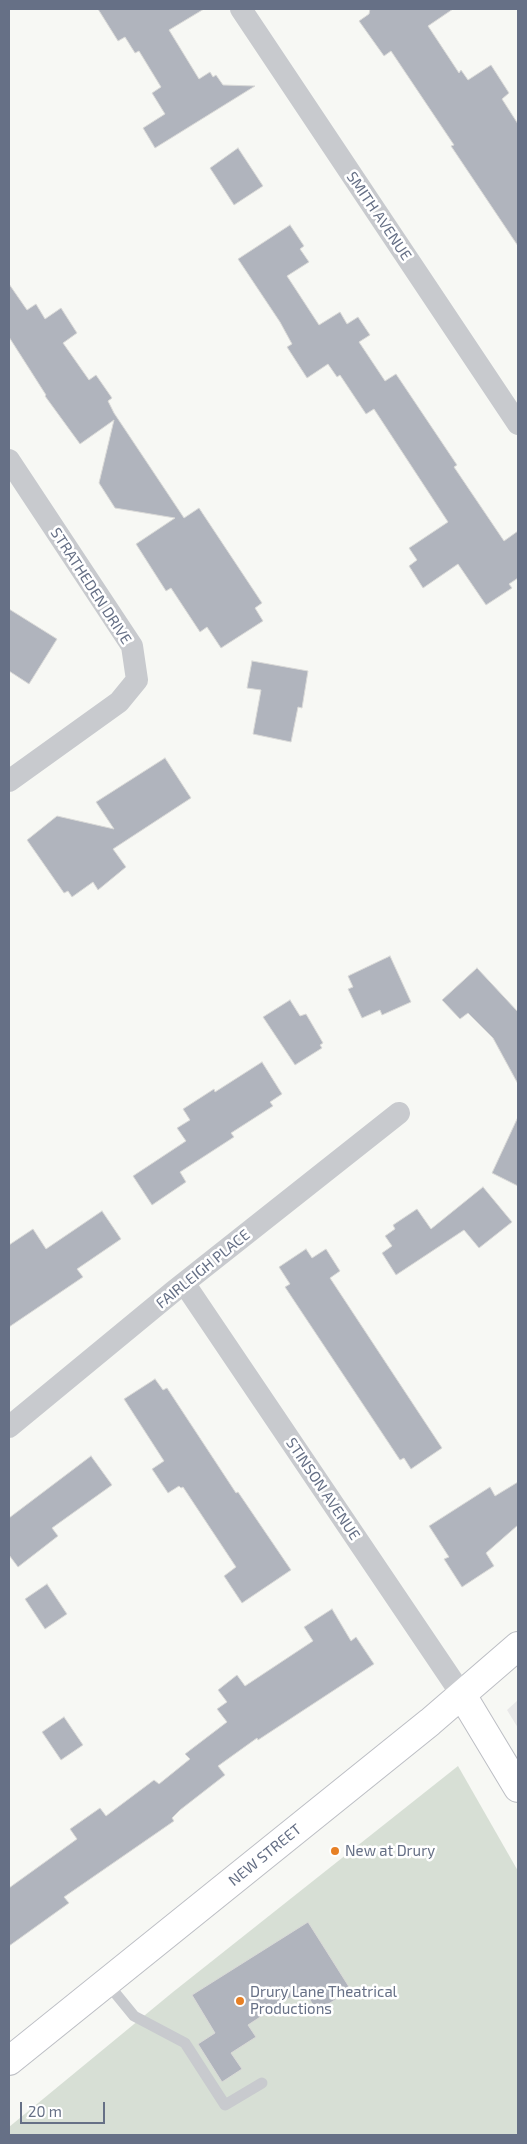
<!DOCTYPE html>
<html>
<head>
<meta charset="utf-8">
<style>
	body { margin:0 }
	#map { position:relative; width:527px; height:2144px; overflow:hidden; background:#f7f8f4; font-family:"Exo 2",sans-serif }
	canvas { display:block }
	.frame { position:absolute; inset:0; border:10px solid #667086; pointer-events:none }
	.scale { position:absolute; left:20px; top:2102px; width:85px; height:22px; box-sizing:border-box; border:2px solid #667086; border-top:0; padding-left:6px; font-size:15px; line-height:18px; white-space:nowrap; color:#667086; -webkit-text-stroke:4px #fff; paint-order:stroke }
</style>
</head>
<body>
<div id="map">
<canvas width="527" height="2144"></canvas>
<div class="frame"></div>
<div class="scale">20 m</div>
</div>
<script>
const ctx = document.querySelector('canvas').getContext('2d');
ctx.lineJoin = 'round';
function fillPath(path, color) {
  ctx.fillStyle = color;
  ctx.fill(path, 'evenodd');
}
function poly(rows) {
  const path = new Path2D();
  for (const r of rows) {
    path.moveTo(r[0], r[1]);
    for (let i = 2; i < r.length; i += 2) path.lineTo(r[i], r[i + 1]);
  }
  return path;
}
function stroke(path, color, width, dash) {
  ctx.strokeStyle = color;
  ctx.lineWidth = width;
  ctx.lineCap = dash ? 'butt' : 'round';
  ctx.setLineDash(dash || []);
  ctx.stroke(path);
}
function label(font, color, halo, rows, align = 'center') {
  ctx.font = font + ' "Exo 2",sans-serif';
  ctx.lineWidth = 5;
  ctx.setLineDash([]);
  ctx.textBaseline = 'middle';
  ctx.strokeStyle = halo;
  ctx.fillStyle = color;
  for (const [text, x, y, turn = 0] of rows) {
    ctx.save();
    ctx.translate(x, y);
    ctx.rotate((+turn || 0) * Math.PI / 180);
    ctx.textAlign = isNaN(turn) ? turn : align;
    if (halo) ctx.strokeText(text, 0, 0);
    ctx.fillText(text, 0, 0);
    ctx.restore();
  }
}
const built = poly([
	[518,1700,518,1728,507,1710]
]);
const green = poly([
	[458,1766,518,1871,518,2135,9,2135,9,2127,173,1992]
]);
const building = poly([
	[98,9,204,9,169,30,199,79,210,72,213,77,216,75,223,85,255,86,155,148,143,128,165,114,152,93,161,87,139,51,135,53,125,37,118,41,98,9],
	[370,9,453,9,428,26,459,73,461,70,468,80,491,65,509,93,502,99,518,124,518,246,451,146,454,145,391,51,384,56,359,21,369,14,370,9],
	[238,148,263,186,234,205,210,168,238,148],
	[290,225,304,246,300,249,309,262,287,276,319,325,340,312,347,324,358,317,370,335,359,342,385,381,396,374,457,465,454,467,504,541,518,531,518,578,509,584,512,588,486,605,458,564,423,588,409,566,417,560,409,548,448,522,374,409,366,414,340,375,337,377,328,364,307,378,287,347,292,344,280,322,238,259,290,225],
	[9,284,27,310,36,304,45,319,61,308,77,333,63,343,89,380,96,375,112,398,108,401,114,413,184,518,199,508,262,603,255,608,263,621,221,648,207,627,200,632,171,588,166,591,136,544,175,518,115,508,99,483,114,420,80,444,45,396,46,395,9,337,9,284],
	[9,609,57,639,29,684,9,671,9,609],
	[252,661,308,671,302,708,298,707,291,742,253,734,261,690,247,688,252,661],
	[165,758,191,798,113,849,126,867,98,890,93,882,72,897,68,891,64,893,27,840,57,816,114,829,96,802,165,758],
	[390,956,411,1002,382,1015,380,1010,362,1018,348,989,353,987,348,976,390,956],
	[477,968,518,1012,518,1084,493,1038,468,1013,460,1019,442,1000,477,968],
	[290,1000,300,1016,306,1014,323,1043,320,1045,322,1048,295,1065,263,1017,290,1000],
	[262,1062,282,1094,270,1102,273,1106,231,1133,234,1137,180,1172,186,1182,152,1205,133,1176,186,1141,177,1128,190,1120,183,1109,214,1089,215,1092,262,1062],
	[518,1117,518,1186,492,1173,518,1117],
	[483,1187,512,1222,479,1248,464,1230,396,1275,382,1253,392,1246,385,1236,395,1229,393,1225,417,1209,431,1229,483,1187],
	[102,1211,121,1239,77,1269,83,1277,9,1327,9,1245,33,1229,46,1249,102,1211],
	[306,1249,312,1258,326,1249,340,1271,330,1278,442,1448,411,1469,404,1458,400,1460,285,1287,290,1284,279,1267,306,1249],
	[155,1379,163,1390,167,1388,236,1493,238,1492,291,1570,242,1603,224,1576,236,1567,183,1487,181,1488,179,1486,168,1493,152,1469,164,1461,124,1399,155,1379],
	[91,1456,112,1485,52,1528,58,1536,18,1567,9,1555,9,1518,91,1456],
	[518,1482,518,1525,486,1553,494,1566,462,1587,444,1559,449,1557,429,1526,490,1487,495,1496,518,1482],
	[47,1584,67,1614,45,1629,25,1599,47,1584],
	[332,1609,351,1641,356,1637,374,1664,258,1740,257,1738,218,1766,225,1775,180,1810,172,1818,174,1821,64,1897,69,1903,9,1946,9,1888,77,1839,70,1829,100,1808,106,1816,154,1780,159,1784,190,1759,185,1754,227,1722,217,1709,227,1702,218,1690,237,1675,245,1686,313,1641,304,1627,332,1609],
	[64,1717,83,1745,61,1760,42,1732,64,1717],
	[308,1922,351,1990,317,2011,303,1989,248,2025,256,2037,231,2053,242,2069,222,2082,198,2044,215,2033,192,1995,308,1922]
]);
const lane = poly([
	[107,1983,134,2016,185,2043,225,2105,262,2083]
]);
const street = poly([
	[241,9,518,424],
	[9,460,132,646,137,680,119,702,9,781],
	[184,1283,462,1695],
	[9,1427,174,1291,399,1113]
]);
const secondary = poly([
	[462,1695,518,1788],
	[9,2061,430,1722,518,1646]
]);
const markers = [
	[335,1851,5,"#e78025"],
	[240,2001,5,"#e78025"]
];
const streetNames = [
	["SMITH AVENUE",379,216,56],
	["STRATHEDEN DRIVE",91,586,57],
	["FAIRLEIGH PLACE",203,1269,-39],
	["STINSON AVENUE",323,1489,56],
	["NEW STREET",265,1855,-39]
];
const poiNames = [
	["New at Drury",345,1851],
	["Drury Lane Theatrical",250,1992],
	["Productions",250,2009]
];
fillPath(built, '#e8e8e8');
fillPath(green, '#d7dfd5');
fillPath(building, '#b0b4bd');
stroke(building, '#d9d9d7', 1);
stroke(secondary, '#bcbec4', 30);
stroke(lane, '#c8cace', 11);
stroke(street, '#c8cace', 22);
stroke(secondary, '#fff', 28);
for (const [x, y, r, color] of markers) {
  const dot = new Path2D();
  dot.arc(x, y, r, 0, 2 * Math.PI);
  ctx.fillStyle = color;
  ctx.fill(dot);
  stroke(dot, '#fff', 2);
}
label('15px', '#667086', '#fff', streetNames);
label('15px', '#667086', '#fff', poiNames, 'left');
</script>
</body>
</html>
